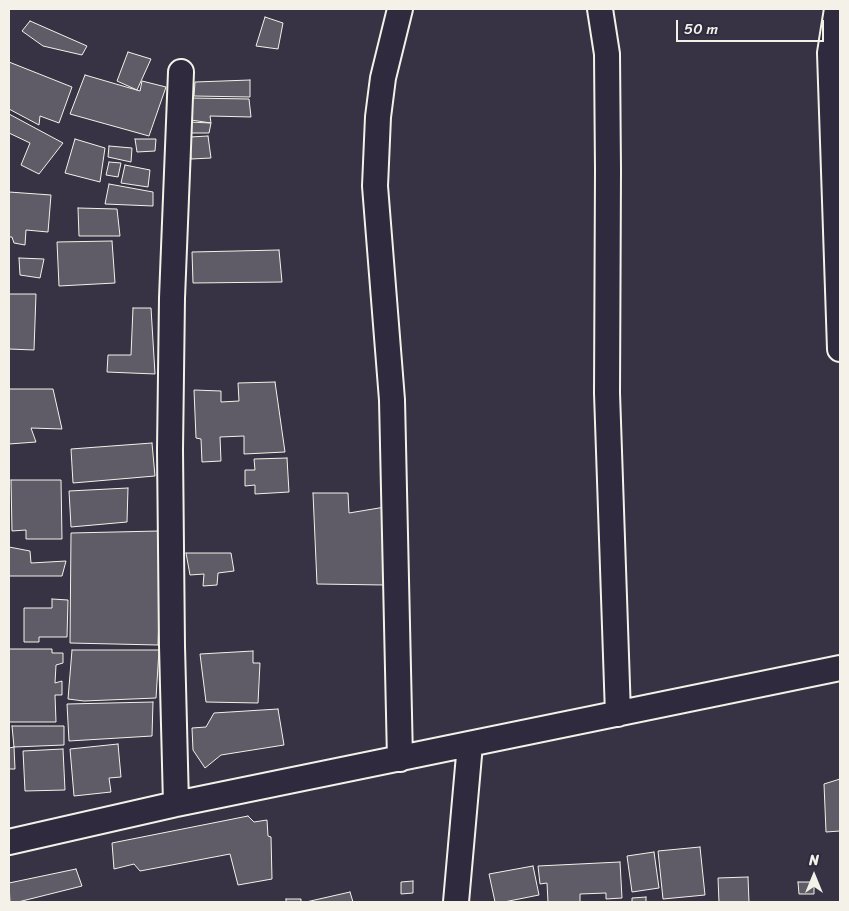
<!DOCTYPE html>
<html>
<head>
<meta charset="utf-8">
<style>
	body { margin:0 }
	#map { position:relative; width:849px; height:911px; overflow:hidden; background:#373244; font-family:Sriracha,sans-serif }
	canvas { display:block }
	.frame { position:absolute; inset:0; border:10px solid #f4f1e8; pointer-events:none }
	.north { position:absolute; left:789px; top:851px; width:50px; height:50px; -webkit-text-stroke:4px #2f2a3d; paint-order:stroke; rotate:0deg; font-size:14px; font-weight:700; line-height:20px; text-align:center; color:#f4f1e8 }
	.north::after { content:''; display:block; margin:auto; width:18px; height:22px; background:#f4f1e8; clip-path:polygon(50% 0,100% 100%,50% 72%,0 100%) }
	.scale { position:absolute; left:676px; top:20px; width:148px; height:22px; box-sizing:border-box; border:2px solid #f4f1e8; border-top:0; padding-left:6px; font-size:15px; line-height:18px; white-space:nowrap; color:#f4f1e8; -webkit-text-stroke:4px #2f2a3d; paint-order:stroke }
</style>
</head>
<body>
<div id="map">
<canvas width="849" height="911"></canvas>
<div class="frame"></div>
<div class="north">N</div>
<div class="scale">50 m</div>
</div>
<script>
const ctx = document.querySelector('canvas').getContext('2d');
ctx.lineJoin = 'round';
function fillPath(path, color) {
  ctx.fillStyle = color;
  ctx.fill(path, 'evenodd');
}
function poly(rows) {
  const path = new Path2D();
  for (const r of rows) {
    path.moveTo(r[0], r[1]);
    for (let i = 2; i < r.length; i += 2) path.lineTo(r[i], r[i + 1]);
  }
  return path;
}
function stroke(path, color, width, dash) {
  ctx.strokeStyle = color;
  ctx.lineWidth = width;
  ctx.lineCap = dash ? 'butt' : 'round';
  ctx.setLineDash(dash || []);
  ctx.stroke(path);
}
const building = poly([
	[265,17,283,23,278,49,256,46,265,17],
	[30,21,87,46,82,55,43,46,22,31,30,21],
	[128,52,151,59,137,90,117,81,128,52],
	[9,62,72,87,59,123,40,116,39,125,9,109,9,62],
	[85,75,140,91,142,81,166,87,149,136,70,114,85,75],
	[250,80,250,97,194,96,195,82,250,80],
	[192,98,249,99,251,117,210,116,211,123,191,120,192,98],
	[9,114,63,143,39,174,21,165,30,143,9,133,9,134,9,114],
	[189,122,211,123,209,133,189,133,189,122],
	[208,136,211,158,191,159,190,137,208,136],
	[75,139,105,148,100,182,65,173,75,139],
	[135,139,156,139,155,151,137,152,135,139],
	[109,146,132,148,131,162,108,157,109,146],
	[109,162,121,163,118,177,106,175,109,162],
	[125,165,150,170,148,187,121,183,125,165],
	[109,184,153,192,153,206,105,204,109,184],
	[9,192,51,195,48,232,26,230,25,245,14,243,12,237,9,237,9,192],
	[78,208,117,209,120,236,79,236,78,208],
	[112,241,115,283,59,286,57,242,112,241],
	[279,250,282,282,193,283,192,252,279,250],
	[19,258,44,259,40,278,20,275,19,258],
	[9,294,36,294,34,350,9,349,9,294],
	[133,308,151,308,155,374,107,372,108,355,131,355,133,308],
	[275,382,285,452,244,454,244,436,220,437,221,461,202,462,201,439,196,438,194,390,221,391,221,402,239,401,238,383,275,382],
	[9,389,53,389,62,429,31,428,36,442,9,444,9,389],
	[152,443,155,476,73,483,71,449,152,443],
	[287,458,289,492,255,494,255,485,245,486,245,470,255,470,254,459,287,458],
	[11,480,61,480,62,539,26,539,26,530,12,531,11,480],
	[128,488,127,522,71,527,69,491,128,488],
	[313,493,348,493,349,513,385,507,385,585,317,584,313,493],
	[159,531,161,557,158,645,70,643,71,533,159,531],
	[9,547,30,551,31,563,66,561,62,576,9,576,9,547],
	[186,553,231,553,234,571,218,573,217,585,203,586,204,574,190,575,186,553],
	[52,599,68,600,67,637,39,637,39,642,24,642,24,608,52,608,52,599],
	[9,649,52,649,52,653,63,653,63,663,56,665,55,683,62,681,62,695,55,695,56,722,9,722,9,649],
	[72,650,159,650,156,698,84,701,68,699,72,650],
	[253,651,253,663,260,663,258,703,206,702,200,654,253,651],
	[153,702,152,736,69,741,67,704,153,702],
	[278,709,284,745,221,755,205,768,193,750,192,728,206,727,214,713,278,709],
	[12,726,64,726,64,745,14,747,12,726],
	[118,744,121,777,109,778,111,792,74,796,70,749,118,744],
	[14,747,15,769,9,769,9,748,14,747],
	[63,749,65,790,25,791,23,751,63,749],
	[840,779,840,831,826,832,824,784,840,779],
	[248,816,254,822,267,820,268,836,271,837,272,879,238,885,230,854,140,871,134,864,114,869,112,843,248,816],
	[700,847,705,895,663,899,658,851,700,847],
	[654,852,659,888,632,892,627,856,654,852],
	[620,862,622,898,606,899,606,893,580,894,580,902,548,902,547,883,540,884,538,866,620,862],
	[533,866,539,895,504,902,495,902,489,874,533,866],
	[76,869,82,886,18,902,10,902,9,883,76,869],
	[748,877,749,902,719,902,718,878,748,877],
	[413,881,413,893,401,894,401,882,413,881],
	[798,882,814,882,814,894,799,894,798,882],
	[350,892,353,902,306,902,350,892],
	[646,897,646,902,632,902,632,898,646,897],
	[286,899,301,899,301,902,286,902,286,899]
]);
const minor = poly([
	[400,9,383,78,378,117,375,186,392,400,400,759],
	[600,9,607,54,608,170,607,393,618,714],
	[837,9,830,53,840,349],
	[176,804,172,646,170,450,172,298,181,72],
	[9,842,176,804,840,668],
	[456,902,470,744]
]);
fillPath(building, '#5f5c67');
stroke(building, '#f4f1e8', 1);
stroke(minor, '#f4f1e8', 28);
stroke(minor, '#2f2a3d', 24);
</script>
</body>
</html>
